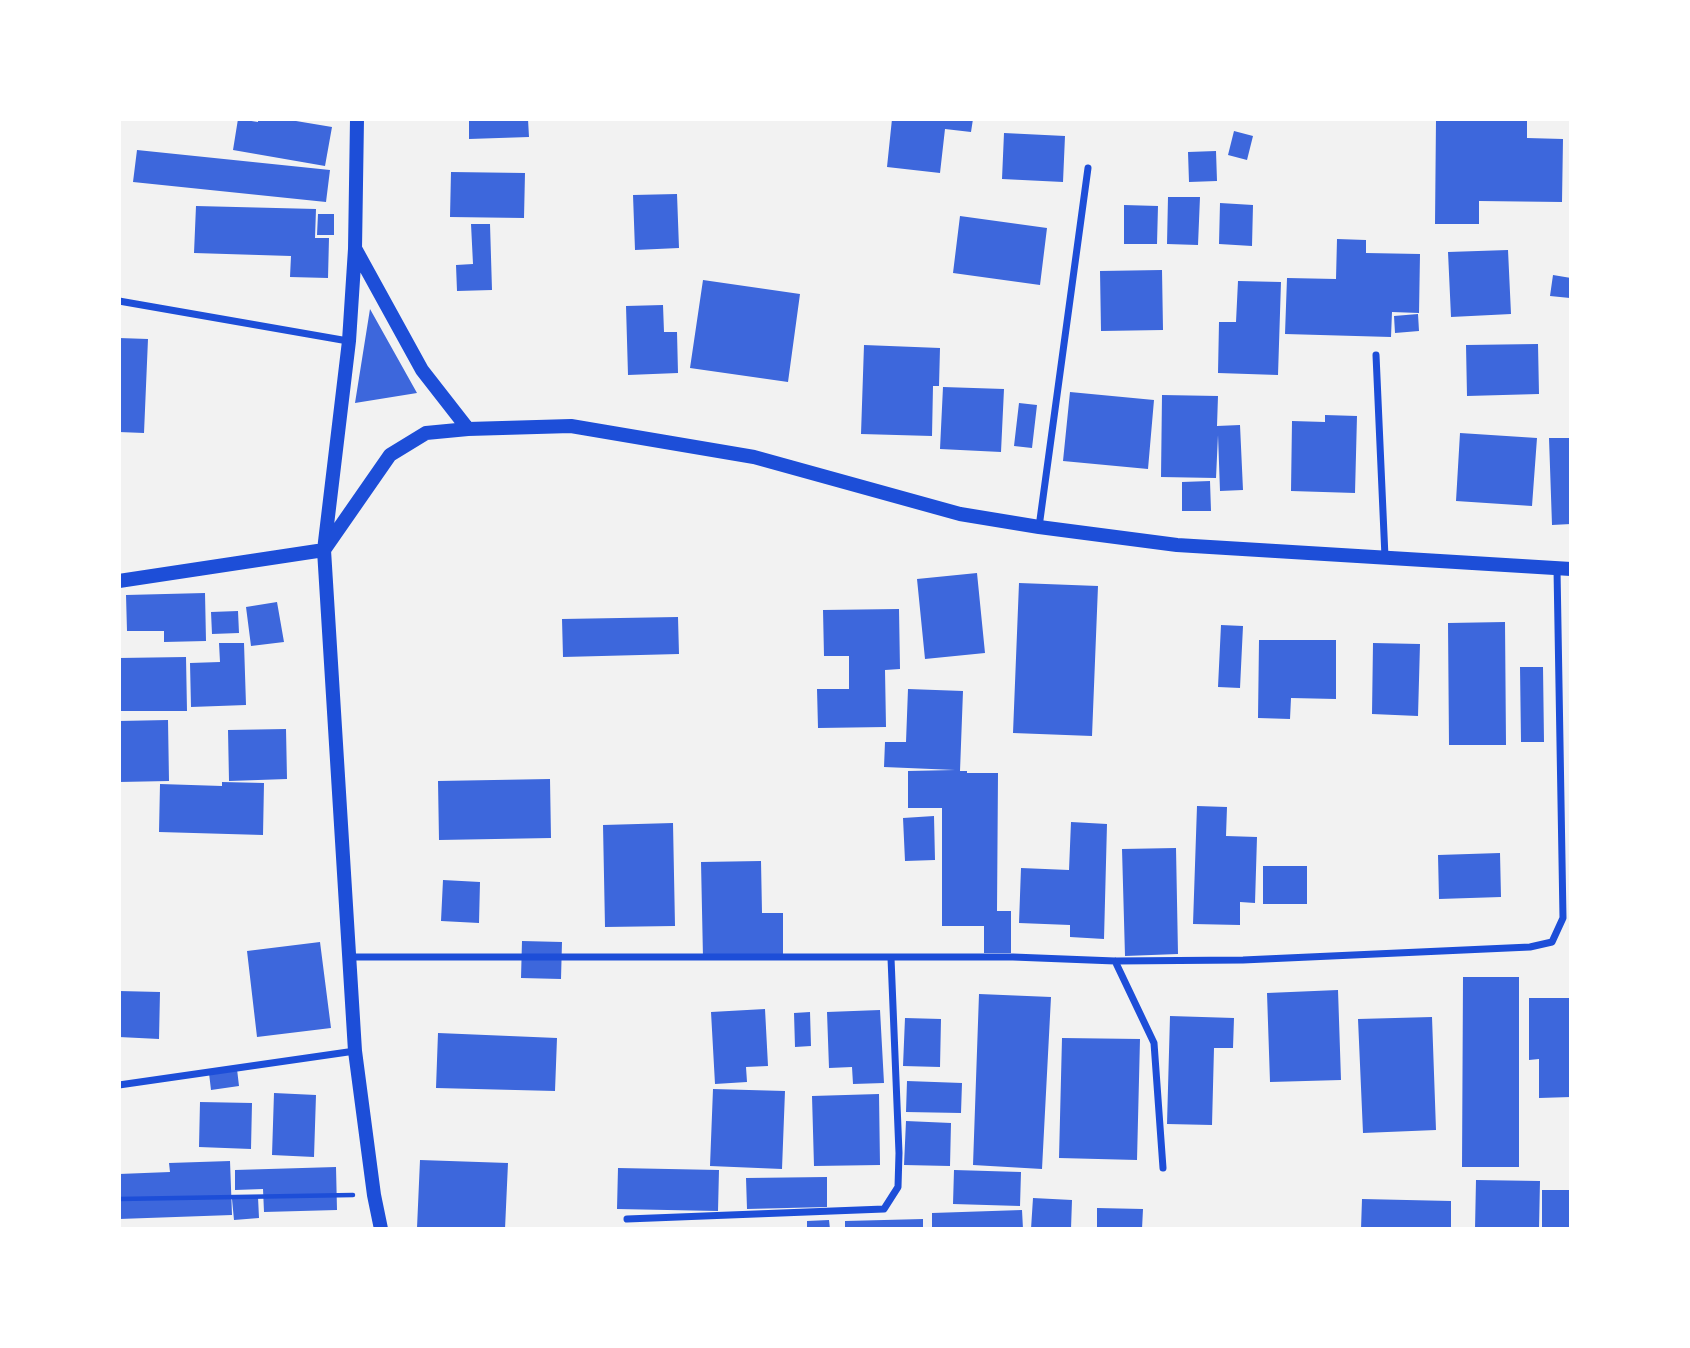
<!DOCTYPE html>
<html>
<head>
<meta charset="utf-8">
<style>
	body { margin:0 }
	#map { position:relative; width:1690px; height:1348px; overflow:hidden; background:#f2f2f2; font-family:Rubik,sans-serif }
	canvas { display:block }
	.frame { position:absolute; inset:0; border:121px solid #fff; pointer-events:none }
</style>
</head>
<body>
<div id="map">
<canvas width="1690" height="1348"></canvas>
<div class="frame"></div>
</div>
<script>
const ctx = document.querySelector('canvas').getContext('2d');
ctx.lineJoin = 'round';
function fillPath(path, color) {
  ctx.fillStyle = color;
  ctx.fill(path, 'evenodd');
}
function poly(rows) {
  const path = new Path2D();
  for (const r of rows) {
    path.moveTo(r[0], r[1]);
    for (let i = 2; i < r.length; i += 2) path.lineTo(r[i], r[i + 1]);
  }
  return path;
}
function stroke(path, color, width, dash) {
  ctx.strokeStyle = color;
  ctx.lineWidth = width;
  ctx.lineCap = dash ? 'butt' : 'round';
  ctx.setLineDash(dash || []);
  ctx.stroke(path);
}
const building = poly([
	[238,119,258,122,258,119,284,119,332,127,325,166,233,150],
	[469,119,528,119,529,137,469,139],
	[892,119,973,119,971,132,945,129,940,173,887,167],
	[1436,119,1527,119,1527,138,1563,139,1562,202,1479,201,1479,224,1435,224],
	[1234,131,1253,136,1247,160,1228,155],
	[1004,133,1065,136,1063,182,1002,179],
	[137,150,330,170,326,202,133,182],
	[1216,151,1217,181,1189,182,1188,152],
	[451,172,525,173,524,218,450,217],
	[677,194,679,248,635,250,633,195],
	[1168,197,1200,197,1198,245,1167,244],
	[1220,203,1253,205,1252,246,1219,244],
	[1124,205,1158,206,1157,244,1124,244],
	[196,206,316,209,315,238,329,238,328,278,290,277,291,256,194,253],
	[318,214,334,214,334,235,317,235],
	[960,216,1047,228,1040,285,953,273],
	[471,224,490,224,492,290,457,291,456,265,473,264],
	[1337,239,1366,240,1366,253,1420,254,1419,313,1392,312,1391,337,1285,334,1287,278,1336,279],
	[1508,250,1511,314,1451,317,1448,252],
	[1162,270,1163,330,1101,331,1100,271],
	[1553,275,1571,278,1570,298,1550,296],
	[703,280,800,294,788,382,690,368],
	[1238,281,1281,282,1278,375,1218,373,1219,322,1236,322],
	[663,305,664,332,677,332,678,373,628,375,626,306],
	[370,309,417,393,355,403],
	[1418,314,1419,331,1395,333,1394,316],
	[119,338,148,339,144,433,119,432],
	[1538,344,1539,394,1467,396,1466,345],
	[864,345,940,348,939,386,933,386,932,436,861,434],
	[943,387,1004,389,1001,452,940,449],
	[1070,392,1154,400,1148,469,1063,461],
	[1162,395,1218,396,1217,426,1240,425,1243,490,1220,491,1218,435,1216,478,1161,477],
	[1019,403,1037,405,1032,448,1014,446],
	[1325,415,1357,416,1355,493,1291,491,1292,421,1325,422],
	[1460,433,1537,438,1532,506,1456,501],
	[1549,438,1571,438,1571,524,1552,525],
	[1210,481,1211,511,1182,511,1182,482],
	[977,573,985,653,925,659,917,579],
	[1019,583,1098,586,1092,736,1013,733],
	[205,593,206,641,164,642,164,631,127,631,126,595],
	[277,602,284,642,251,646,246,607],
	[899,609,900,669,885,670,886,727,818,728,817,689,849,689,849,656,824,656,823,610],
	[238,611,239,633,212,634,211,612],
	[678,617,679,654,563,657,562,619],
	[1505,622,1506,745,1449,745,1448,623],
	[1221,625,1243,626,1240,688,1218,687],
	[1259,640,1336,640,1336,699,1291,698,1290,719,1258,718],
	[219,643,244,643,246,705,191,707,190,663,220,662],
	[1373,643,1420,644,1418,716,1372,714],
	[186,657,187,711,119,711,119,658],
	[1520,667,1543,667,1544,742,1521,742],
	[908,689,963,691,960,771,967,771,967,773,998,773,997,911,1011,911,1011,953,984,953,984,926,942,926,942,808,908,808,908,771,955,770,884,767,885,742,906,742],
	[168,720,169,781,119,782,119,721],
	[286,729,287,779,229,781,228,730],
	[550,779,551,838,439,840,438,781],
	[222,782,264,783,263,835,159,832,160,784,222,786],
	[1197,806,1227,807,1226,836,1257,837,1255,903,1240,902,1240,925,1193,924],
	[934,816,935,860,905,861,903,818],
	[1071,822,1107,824,1104,939,1070,937,1070,925,1019,923,1021,868,1069,870],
	[673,823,675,926,605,927,603,825],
	[1176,848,1178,954,1125,956,1122,849],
	[1500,853,1501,897,1439,899,1438,855],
	[761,861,762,913,783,913,783,956,703,958,701,862],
	[1263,866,1307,866,1307,904,1263,904],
	[443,880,480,882,479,923,441,921],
	[522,941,562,942,561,979,521,978],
	[320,942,331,1028,257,1037,247,951],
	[1463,977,1519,977,1519,1167,1462,1167],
	[1338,990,1341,1080,1270,1082,1267,993],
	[119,991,160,992,159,1039,119,1037],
	[979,994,1051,997,1042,1169,973,1165],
	[1529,998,1571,998,1571,1097,1539,1098,1539,1059,1529,1060],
	[765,1009,768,1066,746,1067,747,1082,715,1084,711,1012],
	[880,1010,884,1083,853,1084,852,1067,829,1068,827,1012],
	[810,1012,811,1046,795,1047,794,1013],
	[1170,1016,1234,1018,1233,1048,1214,1048,1212,1125,1167,1124],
	[1432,1017,1436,1130,1363,1133,1358,1019],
	[905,1018,941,1019,940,1067,903,1066],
	[438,1033,557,1038,555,1091,436,1088],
	[1062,1038,1140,1039,1137,1160,1059,1158],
	[237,1069,239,1086,211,1090,209,1073],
	[907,1081,962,1083,961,1113,906,1112],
	[713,1089,785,1091,782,1169,710,1166],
	[274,1093,316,1095,314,1157,272,1155],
	[879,1094,880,1165,814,1166,812,1096],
	[200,1102,252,1103,251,1149,199,1147],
	[906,1121,951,1123,950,1166,904,1165],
	[420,1160,508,1163,505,1229,417,1228],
	[230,1161,232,1215,119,1219,119,1174,170,1172,169,1163],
	[336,1167,337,1210,264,1212,263,1189,235,1190,235,1170],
	[618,1168,719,1170,718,1211,617,1209],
	[954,1170,1021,1172,1020,1206,953,1204],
	[827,1177,827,1207,747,1209,746,1178],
	[1476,1180,1540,1181,1539,1229,1475,1229],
	[1542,1190,1571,1190,1571,1229,1542,1229],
	[258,1197,259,1218,234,1220,232,1199],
	[1033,1198,1072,1200,1071,1229,1031,1229],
	[1362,1199,1451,1201,1451,1229,1361,1229],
	[1097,1208,1143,1209,1142,1229,1097,1229],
	[1022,1210,1023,1229,932,1229,932,1213],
	[923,1219,923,1229,845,1229,845,1221],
	[829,1220,830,1229,807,1229,807,1221]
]);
const path = poly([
	[119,1199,353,1195]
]);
const minor = poly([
	[119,301,348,341],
	[1376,355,1385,557],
	[1039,527,1088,168],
	[348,957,1013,957,1115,961,1243,960,1530,947,1552,942,1563,918,1557,569],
	[1115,961,1154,1043,1163,1168],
	[119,1085,355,1051],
	[627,1219,884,1209,898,1187,899,1153,891,958]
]);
const secondary = poly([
	[357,119,355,249,349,341,324,550,355,1051,374,1195,381,1229],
	[356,250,422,370,468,429],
	[324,550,390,455,426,433,468,429,571,426,754,457,960,514,1039,527,1177,545,1571,569],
	[119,581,324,550]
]);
fillPath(building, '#3d67dc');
stroke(path, '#1d4ed8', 4.5);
stroke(minor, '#1d4ed8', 7);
stroke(secondary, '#1d4ed8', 14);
</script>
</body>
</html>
